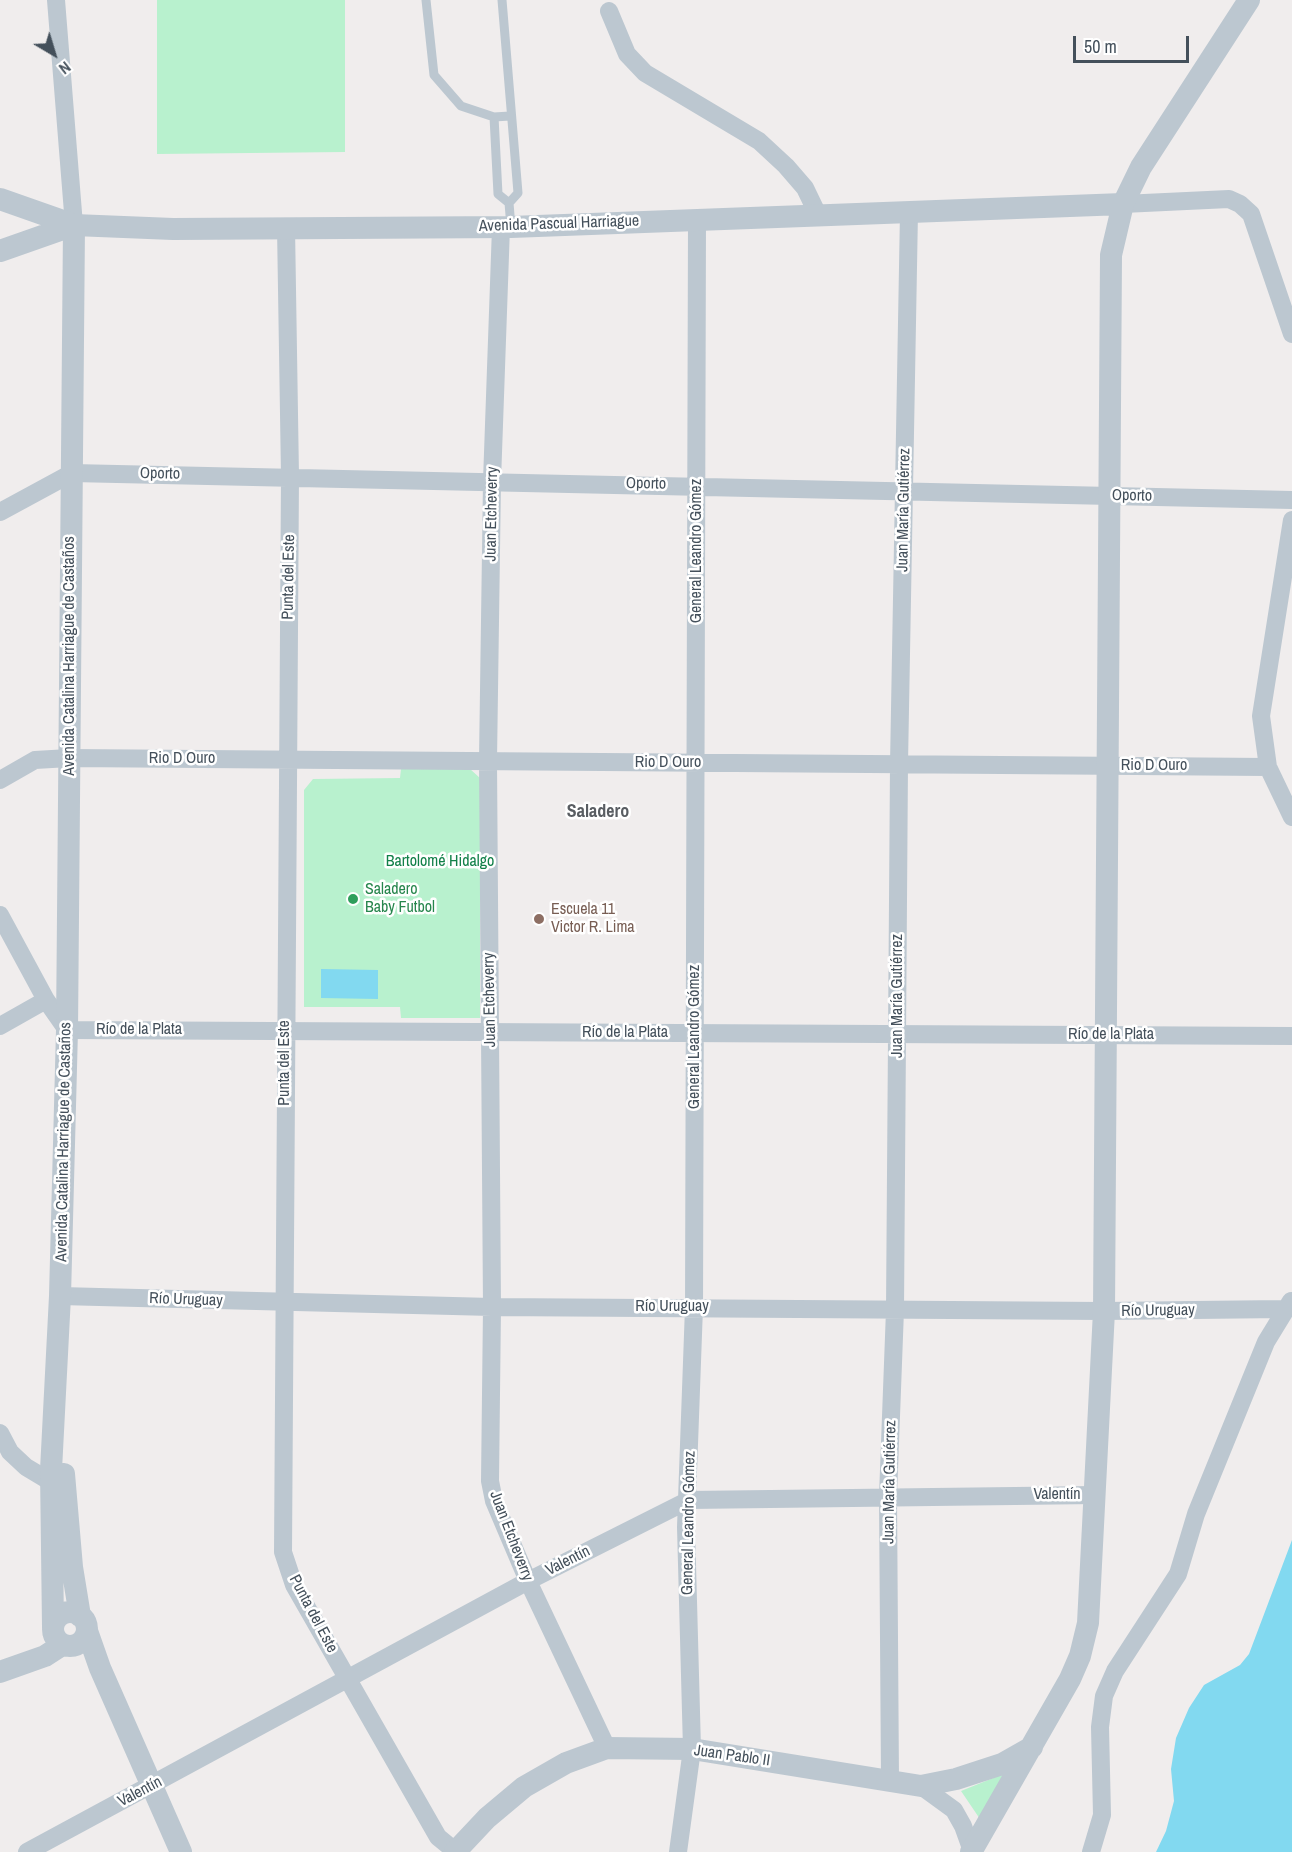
<!DOCTYPE html>
<html>
<head>
<meta charset="utf-8">
<style>
	body { margin:0 }
	#map { position:relative; width:1292px; height:1852px; overflow:hidden; background:#f0eded; font-family:"Archivo Narrow",sans-serif }
	canvas { display:block }
	.north { position:absolute; left:24px; top:24px; width:60px; height:60px; -webkit-text-stroke:4px #fff; paint-order:stroke; rotate:142deg; font-size:16px; font-weight:700; line-height:24px; text-align:center; color:#44505b }
	.north::after { content:''; display:block; margin:auto; width:21px; height:27px; background:#44505b; clip-path:polygon(50% 0,100% 100%,50% 72%,0 100%) }
	.scale { position:absolute; left:1073px; top:36px; width:116px; height:27px; box-sizing:border-box; border:3px solid #44505b; border-top:0; padding-left:8px; font-size:18px; line-height:21px; white-space:nowrap; color:#44505b; -webkit-text-stroke:4px #fff; paint-order:stroke }
</style>
</head>
<body>
<div id="map">
<canvas width="1292" height="1852"></canvas>
<div class="north">N</div>
<div class="scale">50 m</div>
</div>
<script>
const ctx = document.querySelector('canvas').getContext('2d');
ctx.lineJoin = 'round';
function fillPath(path, color) {
  ctx.fillStyle = color;
  ctx.fill(path, 'evenodd');
}
function poly(rows) {
  const path = new Path2D();
  for (const r of rows) {
    if (r.length === 3) {
      path.moveTo(r[0] + r[2], r[1]);
      path.arc(r[0], r[1], r[2], 0, 2 * Math.PI);
      continue;
    }
    path.moveTo(r[0], r[1]);
    for (let i = 2; i < r.length; i += 2) path.lineTo(r[i], r[i + 1]);
  }
  return path;
}
function stroke(path, color, width, dash) {
  ctx.strokeStyle = color;
  ctx.lineWidth = width;
  ctx.lineCap = dash ? 'butt' : 'round';
  ctx.setLineDash(dash || []);
  ctx.stroke(path);
}
function label(font, color, halo, rows, align = 'center') {
  ctx.font = font + ' "Archivo Narrow",sans-serif';
  ctx.lineWidth = 5;
  ctx.setLineDash([]);
  ctx.textBaseline = 'middle';
  ctx.strokeStyle = halo;
  ctx.fillStyle = color;
  for (const [text, x, y, turn = 0] of rows) {
    ctx.save();
    ctx.translate(x, y);
    ctx.rotate((+turn || 0) * Math.PI / 180);
    ctx.textAlign = isNaN(turn) ? turn : align;
    if (halo) ctx.strokeText(text, 0, 0);
    ctx.fillText(text, 0, 0);
    ctx.restore();
  }
}
const green = poly([
	[157,0,345,0,345,152,157,154],
	[401,769,470,769,480,778,480,1018,401,1018,400,1007,304,1007,304,790,313,779,400,778],
	[1013,1770,982,1822,961,1791]
]);
const water = poly([
	[321,969,378,970,378,999,321,998],
	[1292,1540,1292,1852,1156,1852,1166,1831,1174,1801,1171,1769,1176,1738,1189,1708,1204,1685,1240,1665,1249,1654]
]);
const service = poly([
	[426,0,434,75,461,106,494,117,510,116],
	[502,0,518,193,509,203],
	[494,117,498,194,509,203,511,227]
]);
const minor = poly([
	[56,0,74,225],
	[609,11,627,54,645,73,759,141,786,166,805,188,818,215],
	[1123,204,1229,199,1240,204,1251,214,1292,334],
	[286,227,290,476,283,1552,294,1585,438,1837,455,1851],
	[501,227,492,481,488,761,492,1307,490,1481,494,1501,528,1581,607,1748],
	[0,512,72,473,1292,500],
	[1292,520,1261,716,1268,767,1292,817],
	[0,780,35,760,69,758,1268,767],
	[0,915,46,1000,67,1030,1292,1036],
	[0,1026,46,1000],
	[60,1296,492,1307,1104,1311,1284,1309],
	[0,1433,10,1452,26,1467,51,1482,61,1481],
	[890,1780,888,1496,895,1310,899,764,909,212],
	[921,1786,954,1810,963,1826,972,1851],
	[27,1852,528,1581,689,1500,1096,1495],
	[678,1852,692,1749,686,1527,694,1307,697,220],
	[1091,1852,1102,1815,1100,1727,1104,1696,1115,1671,1178,1574,1196,1514,1266,1342,1291,1301]
]);
const tertiary = poly([
	[0,199,74,225,173,229,511,227,1123,204],
	[0,251,74,225],
	[64,1474,72,1567,80,1616],
	[70,1629,17],
	[53,1627,51,1470,60,1296,67,1030,74,225],
	[87,1631,100,1668,181,1852],
	[0,1672,45,1656,62,1645],
	[455,1852,487,1818,524,1787,566,1763,607,1748,692,1749,921,1786,956,1779,1002,1764,1032,1747],
	[971,1852,1070,1679,1080,1656,1088,1623,1104,1311,1111,255,1123,204,1141,167,1249,0]
]);
const markers = [
	[353,899,6,"#2e9e5b"],
	[539,919,6,"#8d6e63"]
];
const streetNames = [
	["Avenida Pascual Harriague",559,224,-2],
	["Oporto",160,474,1],
	["Oporto",646,484,1],
	["Oporto",1132,496,1],
	["Juan María Gutiérrez",904,510,-89],
	["Juan Etcheverry",492,514,-89],
	["General Leandro Gómez",697,551,-90],
	["Punta del Este",289,577,-89],
	["Avenida Catalina Harriague de Castaños",70,656,-90],
	["Rio D Ouro",182,759],
	["Rio D Ouro",668,763],
	["Rio D Ouro",1154,766],
	["Juan María Gutiérrez",898,996,-90],
	["Juan Etcheverry",490,1000,-91],
	["Río de la Plata",139,1030],
	["Río de la Plata",625,1033],
	["Río de la Plata",1111,1035],
	["General Leandro Gómez",695,1037,-90],
	["Punta del Este",285,1063,-90],
	["Avenida Catalina Harriague de Castaños",64,1142,-89],
	["Río Uruguay",186,1300,2],
	["Río Uruguay",672,1307],
	["Río Uruguay",1158,1311,-1],
	["Juan María Gutiérrez",890,1482,-89],
	["Valentín",1057,1495],
	["General Leandro Gómez",689,1523,-89],
	["Juan Etcheverry",511,1536,69],
	["Valentín",568,1561,-27],
	["Punta del Este",313,1614,62],
	["Juan Pablo II",732,1756,8],
	["Valentín",140,1792,-28]
];
const parkNames = [
	["Bartolomé Hidalgo",440,862]
];
const leisureNames = [
	["Saladero",365,890],
	["Baby Futbol",365,908]
];
const educationNames = [
	["Escuela 11",551,910],
	["Victor R. Lima",551,928]
];
const neighbourhoodNames = [
	["Saladero",598,812]
];
fillPath(green, '#b8f1ce');
fillPath(water, '#82d9f0');
stroke(service, '#bcc7d0', 9);
stroke(minor, '#bcc7d0', 18);
stroke(tertiary, '#bcc7d0', 22);
for (const [x, y, r, color] of markers) {
  const dot = new Path2D();
  dot.arc(x, y, r, 0, 2 * Math.PI);
  ctx.fillStyle = color;
  ctx.fill(dot);
  stroke(dot, '#fff', 2);
}
label('16px', '#44505b', '#fff', streetNames);
label('16px', '#128049', '#fff', parkNames);
label('16px', '#27864d', '#fff', leisureNames, 'left');
label('16px', '#785e54', '#fff', educationNames, 'left');
label('bold 18px', '#595d62', '#fff', neighbourhoodNames);
</script>
</body>
</html>
